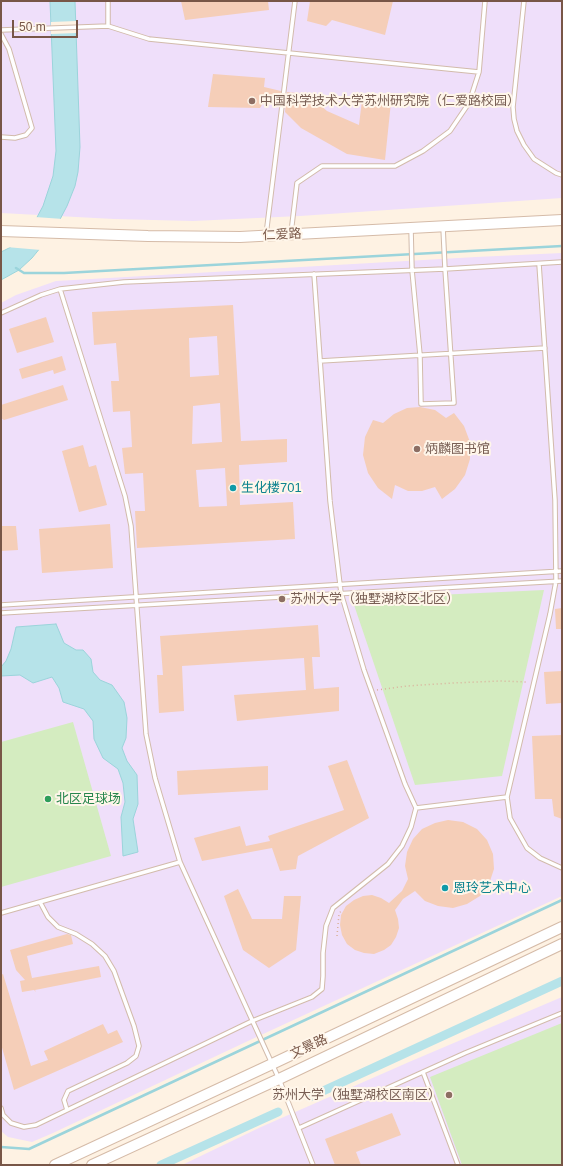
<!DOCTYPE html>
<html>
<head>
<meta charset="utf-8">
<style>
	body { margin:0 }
	#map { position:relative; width:563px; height:1166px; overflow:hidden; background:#fef2e3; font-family:Helvetica,sans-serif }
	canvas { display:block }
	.frame { position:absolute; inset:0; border:2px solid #785647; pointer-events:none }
	.scale { position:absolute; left:12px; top:20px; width:66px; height:18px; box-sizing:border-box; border:2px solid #785647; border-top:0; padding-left:5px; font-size:12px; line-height:14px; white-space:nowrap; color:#785647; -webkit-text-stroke:3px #fff6ea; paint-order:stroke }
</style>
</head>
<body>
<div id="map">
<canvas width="563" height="1166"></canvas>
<div class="frame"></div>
<div class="scale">50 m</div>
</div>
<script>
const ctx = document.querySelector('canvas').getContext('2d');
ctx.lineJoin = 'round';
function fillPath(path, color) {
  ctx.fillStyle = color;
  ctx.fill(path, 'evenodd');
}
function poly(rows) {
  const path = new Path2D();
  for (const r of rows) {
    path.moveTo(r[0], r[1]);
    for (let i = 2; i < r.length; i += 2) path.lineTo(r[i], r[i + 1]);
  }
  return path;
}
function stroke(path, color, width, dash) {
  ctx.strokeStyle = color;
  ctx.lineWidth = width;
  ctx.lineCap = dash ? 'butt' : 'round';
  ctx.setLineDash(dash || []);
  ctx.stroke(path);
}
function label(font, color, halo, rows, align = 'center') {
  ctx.font = font + ' Helvetica,"Noto Sans SC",sans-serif';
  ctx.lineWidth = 4;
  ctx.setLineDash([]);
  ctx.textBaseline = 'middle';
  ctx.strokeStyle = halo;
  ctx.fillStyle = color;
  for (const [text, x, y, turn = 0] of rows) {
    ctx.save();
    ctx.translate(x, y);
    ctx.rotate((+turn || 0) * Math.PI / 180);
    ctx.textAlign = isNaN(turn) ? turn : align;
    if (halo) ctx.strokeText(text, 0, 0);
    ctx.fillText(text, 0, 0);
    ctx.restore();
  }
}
const education = poly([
	[1,1,562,1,562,198,300,216,193,221,114,219,1,213],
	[562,253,562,896,248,1041,53,1133,32,1142,8,1137,1,1131,1,303,16,295,56,281,476,257],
	[562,997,562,1165,182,1165,261,1127,409,1062]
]);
const green = poly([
	[544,590,502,776,415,785,352,599],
	[73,722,111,856,1,887,1,742],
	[562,1023,562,1165,462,1165,430,1077]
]);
const water = poly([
	[50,1,75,1,80,147,78,172,75,186,67,206,56,227,41,247,32,258,19,270,1,280,1,252,11,247,35,221,43,206,53,176,56,151,50,1],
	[56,624,64,643,76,650,83,650,91,659,93,672,100,680,112,685,124,702,127,718,126,738,122,748,127,761,137,775,138,804,133,819,138,852,123,856,121,817,125,802,123,783,118,769,103,758,94,739,93,721,84,709,63,702,59,688,52,677,33,683,20,675,1,676,1,667,6,661,11,649,16,627,56,624]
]);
const pier = poly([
	[76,21,76,33,51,34,51,22],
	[35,217,63,219,41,250,6,247,25,231]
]);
const stream = poly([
	[16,268,24,273,64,273,562,246],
	[1,1147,29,1149,562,900]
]);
const canal = poly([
	[310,1097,562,981],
	[161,1165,278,1112]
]);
const building = poly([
	[181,1,268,1,269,10,185,20],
	[310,1,393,1,385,35,332,20,326,26,307,21],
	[213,74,265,78,264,87,281,91,279,106,268,95,260,108,208,107],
	[287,92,307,94,327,111,359,125,362,100,391,102,385,160,347,154,301,128,285,112],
	[233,305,241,441,287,439,287,462,239,465,240,505,293,502,295,539,137,548,135,511,145,511,143,473,125,474,122,448,132,447,130,411,113,412,111,381,119,381,116,343,94,345,92,312],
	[217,336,219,375,190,377,189,338],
	[220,403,222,442,192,444,193,406],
	[225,468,227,506,199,507,196,470],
	[46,317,54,342,17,353,9,329],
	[62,356,66,370,54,374,53,370,22,379,19,369],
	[63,385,68,400,4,420,1,418,1,405],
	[420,407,435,410,446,418,454,413,464,426,470,442,470,459,465,475,455,489,442,499,435,487,422,491,408,491,395,485,392,499,378,488,368,473,363,455,365,437,373,420,383,423,394,414,407,408],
	[83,445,89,467,96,465,107,505,79,512,62,451],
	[110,524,113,568,42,573,39,529],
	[1,526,16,526,18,550,1,551],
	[562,608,562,629,556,629,555,609],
	[318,625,320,657,312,657,314,689,339,687,339,711,237,721,234,695,306,690,304,658,182,666,184,711,159,713,157,675,163,675,160,636],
	[562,671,562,703,546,704,544,672],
	[562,735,562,819,554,816,552,799,535,799,532,736],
	[347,760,369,818,298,856,296,869,280,871,272,848,202,861,194,838,240,826,246,846,270,841,268,836,344,810,328,766],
	[268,766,268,790,178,795,177,771],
	[448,820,463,822,477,829,487,840,493,854,494,869,489,884,480,896,467,904,453,908,438,906,425,901,415,891,403,899,395,910,398,919,399,928,396,937,391,945,384,950,374,954,364,953,355,950,347,944,342,935,340,925,341,915,346,906,354,900,363,896,372,895,381,898,389,903,402,891,408,879,405,866,407,852,413,839,422,829,435,823],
	[238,889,252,919,282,919,284,896,301,896,296,950,269,968,243,950,224,896],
	[67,934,71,935,73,944,27,956,32,978,99,966,101,977,35,990,36,992,34,990,22,992,20,981,25,980,16,970,10,950],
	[3,974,31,1066,48,1060,44,1051,103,1024,108,1034,117,1030,123,1042,14,1090,1,1044,1,975],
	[392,1113,401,1135,356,1152,361,1165,335,1165,325,1139]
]);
const path = poly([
	[377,690,407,686,453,683,500,681,527,682],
	[337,936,339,914,341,911]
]);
const lane = poly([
	[108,1,108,26],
	[524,1,513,107,514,119,517,131,524,145,534,159,556,173,562,175],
	[1,30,108,26,149,39,479,72],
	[1,34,9,49,32,128,26,135,15,138,1,137],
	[411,229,412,270,420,355,421,404,454,403,445,269,443,227],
	[291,233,297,183,322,166,395,166,423,151,450,131,469,103,479,72,485,1],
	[266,235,295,1],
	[314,274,330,501,341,593,364,670,405,784,416,808],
	[60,289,125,496,131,526,146,734,155,778,180,862,279,1079,313,1165],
	[1,313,41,295,60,289,124,282,445,269,562,262],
	[320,361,545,348],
	[1,605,562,571],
	[1,613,562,581],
	[507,797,550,614,556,581,555,500,539,264],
	[40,902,48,917,58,927,76,934,92,944,105,956,114,971,134,1026,139,1046,136,1056,127,1063,68,1091,64,1100,67,1110],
	[1,913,180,862],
	[423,1072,458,1165],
	[1,1108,3,1115,11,1123,24,1127,36,1125,252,1021,312,997,322,989,323,976,323,953,326,926,333,908,388,864,402,846,411,827,416,808,507,797,510,818,527,848,540,858,562,868],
	[299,1128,465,1053,562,1013]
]);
const secondary = poly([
	[1,231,148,236,240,237,562,220],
	[55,1165,272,1064,562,927],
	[92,1165,279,1079,562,944]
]);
const markers = [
	[252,101,4,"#8d6e63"],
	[417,449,4,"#8d6e63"],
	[233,488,4,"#0f9aa8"],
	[282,599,4,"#8d6e63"],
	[48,799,4,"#2e9e5b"],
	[445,888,4,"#0f9aa8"],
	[449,1095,4,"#8d6e63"]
];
const educationNames = [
	["中国科学技术大学苏州研究院（仁爱路校园）",260,101],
	["炳麟图书馆",425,449],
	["苏州大学（独墅湖校区北区）",290,599],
	["苏州大学（独墅湖校区南区）",441,1095,"right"]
];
const streetNames = [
	["仁爱路",282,235,-3],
	["文景路",309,1047,-25]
];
const cultureNames = [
	["生化楼701",241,488],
	["恩玲艺术中心",453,888]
];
const leisureNames = [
	["北区足球场",56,799]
];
fillPath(education, '#efdffa');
fillPath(green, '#d4ecc0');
fillPath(water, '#b6e3e9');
stroke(water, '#9bd4db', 1);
fillPath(pier, '#fef2e3');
stroke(stream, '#9bd4db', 2.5);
stroke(canal, '#b6e3e9', 9);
fillPath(building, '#f5ceb8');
stroke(lane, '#d2bbab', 5.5);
stroke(secondary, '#d5bba8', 12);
stroke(path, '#dab19b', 1.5, [1, 3]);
stroke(lane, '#fff', 3.5);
stroke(secondary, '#fff', 10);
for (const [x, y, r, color] of markers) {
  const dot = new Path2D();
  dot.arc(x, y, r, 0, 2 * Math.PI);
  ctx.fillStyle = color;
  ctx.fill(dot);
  stroke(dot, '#fff6ea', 1.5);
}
label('13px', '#785e54', '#fff6ea', educationNames, 'left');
label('13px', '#785647', '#fff6ea', streetNames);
label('13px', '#0d838f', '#fff6ea', cultureNames, 'left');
label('13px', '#27864d', '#fff6ea', leisureNames, 'left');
</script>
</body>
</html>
